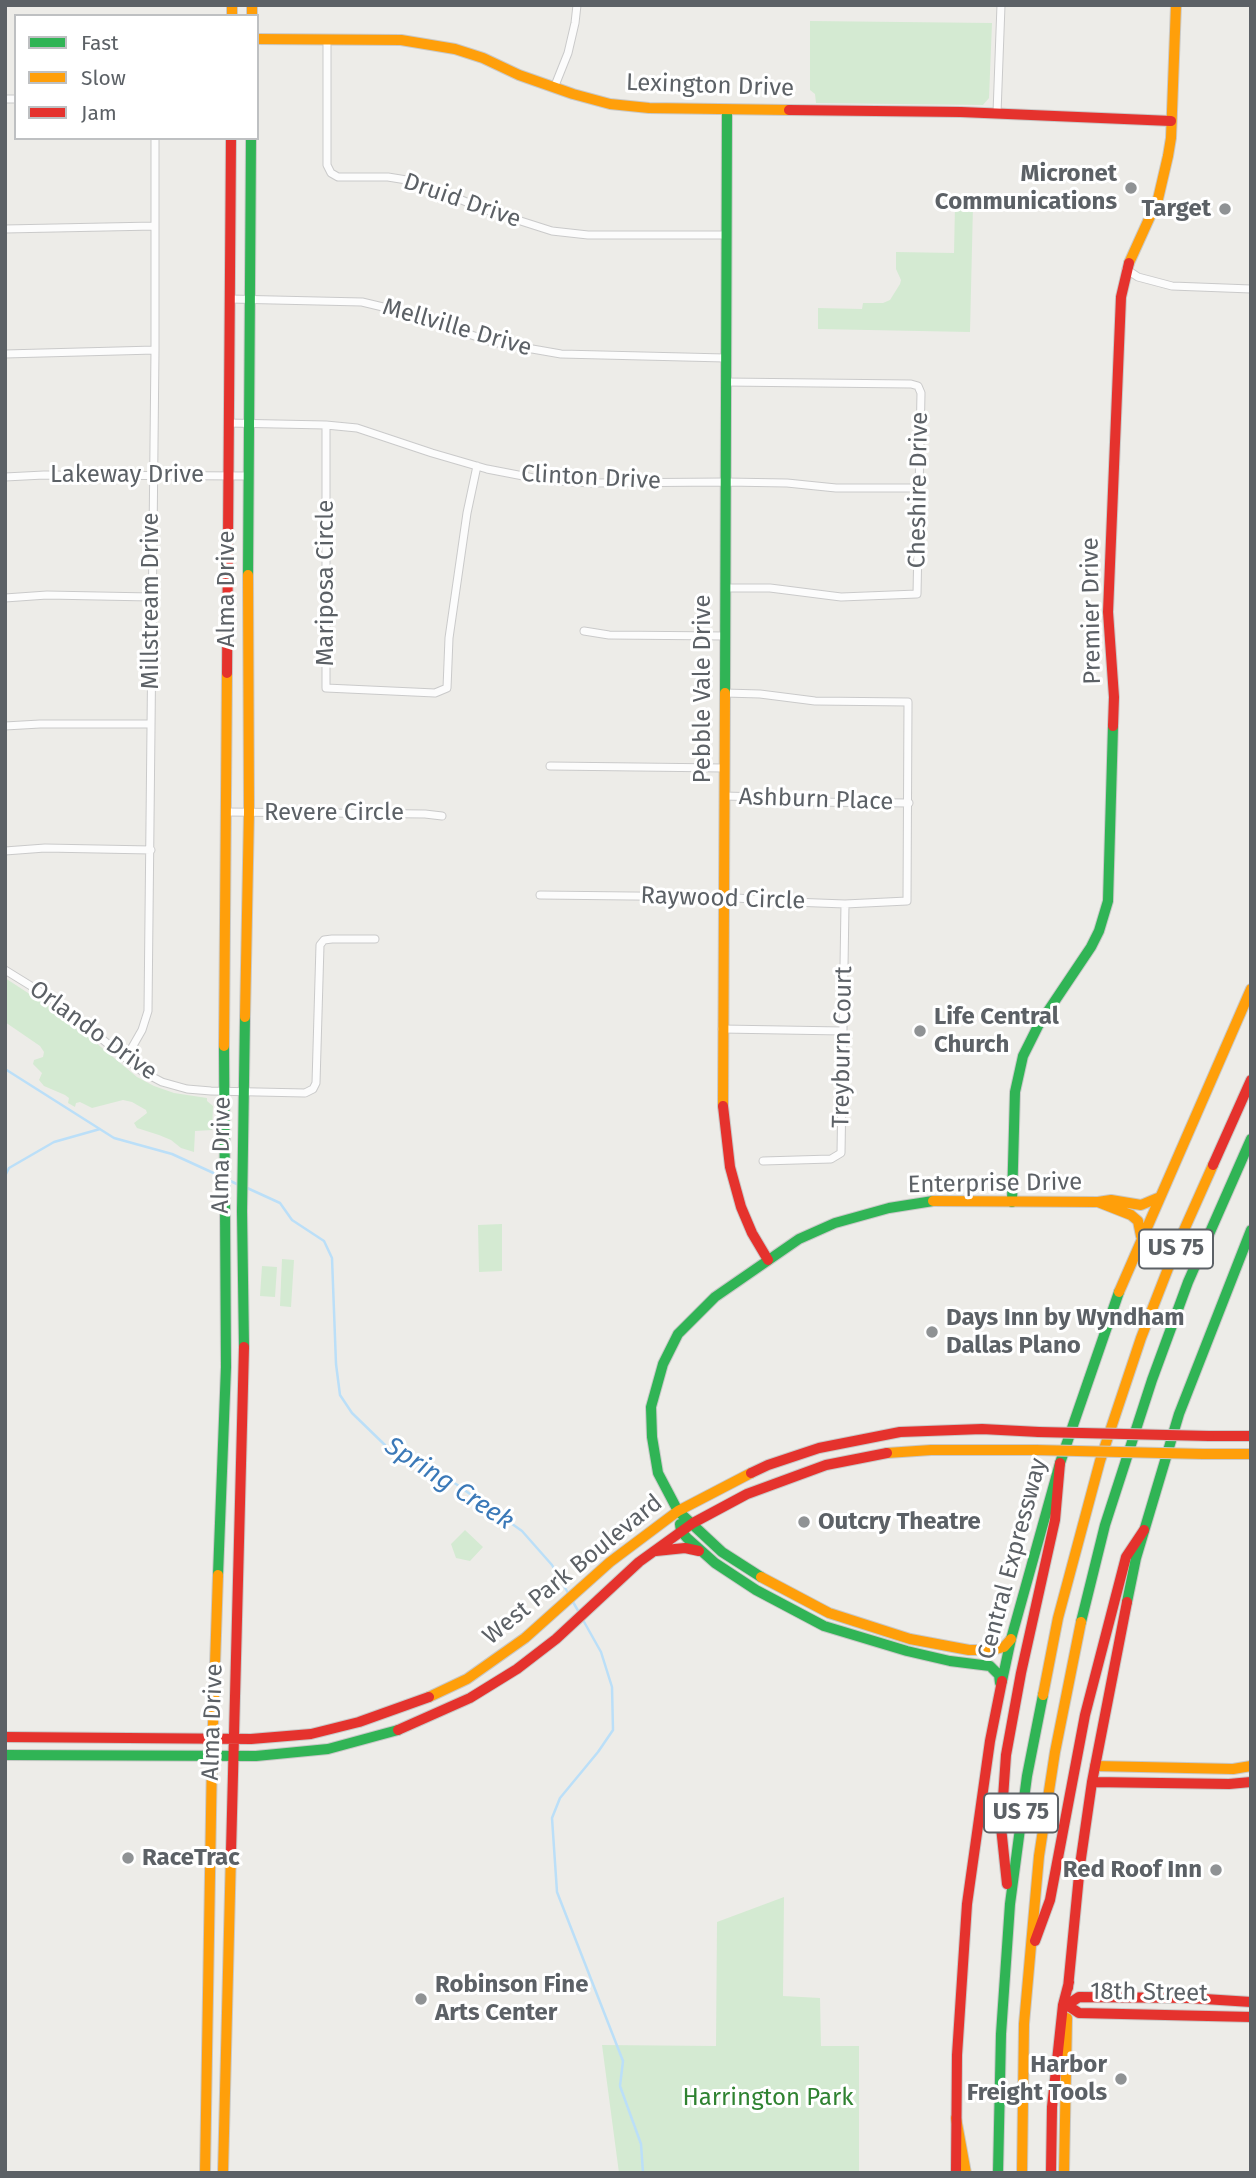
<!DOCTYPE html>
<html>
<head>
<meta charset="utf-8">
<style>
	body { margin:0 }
	#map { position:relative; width:1256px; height:2178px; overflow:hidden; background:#edece8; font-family:"Fira Sans",sans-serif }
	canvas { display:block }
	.frame { position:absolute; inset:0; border:7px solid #5c6166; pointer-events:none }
	.legend { position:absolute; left:14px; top:14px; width:245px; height:126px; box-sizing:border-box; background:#fff; border:2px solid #bec0c2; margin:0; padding:9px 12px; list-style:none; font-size:21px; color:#5c6166 }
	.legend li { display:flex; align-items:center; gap:14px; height:35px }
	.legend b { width:35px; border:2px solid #bec0c2 }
</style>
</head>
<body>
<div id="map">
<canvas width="1256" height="2178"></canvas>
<div class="frame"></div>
<ul class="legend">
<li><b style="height:9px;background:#30b455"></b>Fast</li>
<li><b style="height:9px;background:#ff9f0a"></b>Slow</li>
<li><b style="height:9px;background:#e5322d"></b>Jam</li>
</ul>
</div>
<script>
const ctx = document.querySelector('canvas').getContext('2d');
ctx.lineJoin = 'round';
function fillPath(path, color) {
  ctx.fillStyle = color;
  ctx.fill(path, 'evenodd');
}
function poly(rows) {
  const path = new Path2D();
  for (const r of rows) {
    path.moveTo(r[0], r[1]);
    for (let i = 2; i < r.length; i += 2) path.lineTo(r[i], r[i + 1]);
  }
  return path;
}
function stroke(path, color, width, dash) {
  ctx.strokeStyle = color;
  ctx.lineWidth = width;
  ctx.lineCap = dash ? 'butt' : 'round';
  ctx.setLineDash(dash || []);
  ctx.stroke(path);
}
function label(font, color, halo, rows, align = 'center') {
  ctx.font = font + ' "Fira Sans",sans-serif';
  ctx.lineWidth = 6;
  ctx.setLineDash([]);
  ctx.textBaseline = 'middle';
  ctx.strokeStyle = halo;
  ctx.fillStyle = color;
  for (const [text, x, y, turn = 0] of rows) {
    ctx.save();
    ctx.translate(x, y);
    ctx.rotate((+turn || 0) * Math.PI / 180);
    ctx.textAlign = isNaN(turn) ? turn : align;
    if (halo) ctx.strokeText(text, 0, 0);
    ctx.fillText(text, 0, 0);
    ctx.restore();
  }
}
const green = poly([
	[810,21,992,23,989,98,983,105,816,103,815,94,810,90],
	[973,205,970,332,818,329,818,308,862,309,863,303,883,303,890,300,900,284,901,280,896,269,896,252,954,253,955,206],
	[5,978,65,1017,137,1077,154,1086,174,1093,207,1098,207,1101,213,1106,212,1130,195,1131,194,1152,181,1148,171,1140,159,1135,137,1128,134,1123,147,1113,146,1110,132,1102,123,1100,92,1108,80,1102,76,1103,75,1107,68,1103,69,1098,65,1095,44,1086,39,1080,42,1073,33,1064,34,1060,43,1057,44,1052,40,1046,5,1022],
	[502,1224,502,1271,479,1272,478,1225],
	[282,1259,294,1260,291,1307,280,1306],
	[262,1266,277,1267,275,1297,260,1296],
	[465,1530,483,1547,470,1561,456,1558,451,1544],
	[784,1897,783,1996,820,1998,821,2046,859,2046,859,2173,619,2173,602,2045,716,2046,717,1922]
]);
const stream = poly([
	[5,1069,114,1138,172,1154,220,1176],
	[5,1176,9,1168,54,1142,100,1129],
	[226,1179,239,1185],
	[245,1187,280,1203,292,1220,324,1241,332,1258,336,1364,340,1395,352,1413,387,1447,456,1484,522,1531,552,1565,568,1593],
	[573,1602,580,1614],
	[583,1620,601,1652,612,1687,613,1730,598,1752,560,1798,552,1818,557,1892,623,2061,620,2086,641,2144,643,2173]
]);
const street = poly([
	[327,40,327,165,331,173,338,177,388,177,419,182,483,209,552,231,588,235,727,235],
	[554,88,568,53,575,23,577,5],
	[5,99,16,99],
	[997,113,1001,5],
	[5,229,155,226],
	[1126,269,1138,277,1172,286,1251,289],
	[230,299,362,302,404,312,492,342,561,354,725,358],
	[5,354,155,350],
	[725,382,911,384,918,386,921,393,917,594,841,597,770,588,725,588],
	[228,423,326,425,357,428,432,453,487,469,544,480,590,483,726,482,787,483,836,488,918,488],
	[326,425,326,688,435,693,447,688,449,638,467,513,477,466],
	[5,477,44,475,248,476],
	[5,598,47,595,151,597],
	[584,631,609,635,725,636],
	[5,726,40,724,150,724],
	[550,766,724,768],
	[724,796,763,797,803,802,909,803],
	[226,812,425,814,442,816],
	[5,851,45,848,151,850],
	[540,895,723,897,792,902,845,904,907,901,908,702,815,701,760,694,725,693],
	[5,970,52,999,143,1072,162,1082,187,1089,211,1091,305,1093,313,1089,316,1083,320,945,324,940,332,939,375,939],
	[722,1029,843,1031],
	[126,1058,142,1030,148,1011,155,350,155,138],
	[763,1161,831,1159,841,1153,845,904]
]);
const fast = poly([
	[248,575,251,138],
	[725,693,727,110],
	[1012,1202,1015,1092,1023,1056,1038,1026,1091,947,1099,931,1108,901,1113,726],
	[244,1347,242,1211,245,1017],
	[680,1524,681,1531,687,1538,715,1563,756,1590,824,1626,907,1651,950,1661,990,1666,999,1675,1000,1683],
	[218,1575,226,1367,224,1046],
	[761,1577,722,1552,678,1511,658,1473,652,1437,651,1407,663,1364,678,1334,715,1297,799,1239,835,1223,889,1208,933,1201],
	[1127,1602,1136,1558,1179,1414,1251,1230],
	[1081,1622,1105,1525,1152,1380,1188,1282,1251,1139],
	[1002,1681,1011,1639,1060,1463,1119,1292],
	[5,1755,256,1756,328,1749,398,1730],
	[998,2173,1001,2034,1010,1904,1027,1776,1043,1695]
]);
const slow = poly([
	[232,5,232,16],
	[252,5,252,16],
	[257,39,401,40,455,49,483,58,519,75,573,94,610,104,649,108,789,110],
	[1129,263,1158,199,1168,156,1171,138,1176,5],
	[245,1017,249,812,248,575],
	[224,1046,227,673],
	[723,1106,725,693],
	[933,1201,1098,1202,1111,1200,1141,1205,1160,1197],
	[1098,1202,1131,1215,1138,1221,1141,1236],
	[1119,1292,1251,989],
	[887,1453,931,1450,1036,1450],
	[1203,1454,1251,1454],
	[761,1577,829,1613,910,1639,969,1650,992,1650,1004,1647,1011,1639],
	[1043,1695,1058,1618,1100,1461,1141,1338,1176,1248,1213,1165],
	[429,1697,467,1679,525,1638,610,1562,678,1511,751,1473],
	[1095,1766,1233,1769,1251,1766],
	[956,2118,966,2173],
	[205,2173,212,1755,218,1575],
	[223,2173,231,1852],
	[1022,2173,1024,2024,1039,1856,1055,1752,1081,1622],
	[1064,2173,1067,2018]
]);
const jam = poly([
	[789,110,961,112,1171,121],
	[227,673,231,138],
	[1113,726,1114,697,1108,612,1121,297,1129,263],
	[723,1106,730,1167,741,1207,752,1233,768,1260],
	[1213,1165,1251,1080],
	[1209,1436,1251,1436],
	[751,1473,768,1465,819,1448,900,1432,982,1429,1039,1432],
	[656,1551,685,1548,699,1551],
	[398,1730,470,1698,517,1669,556,1639,639,1562,693,1523,747,1494,826,1465,887,1453],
	[5,1737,251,1739,311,1734,359,1722,429,1697],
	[1092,1782,1229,1784,1251,1782],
	[231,1852,244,1347],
	[1007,1884,1001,1827,1006,1755,1021,1673,1055,1520,1060,1463],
	[1035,1941,1050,1900,1085,1715,1126,1557,1144,1530],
	[1068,1988,1080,1865,1092,1782,1127,1602],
	[1251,2002,1189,1998,1079,1997,1067,2005,1079,2013,1251,2017],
	[956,2173,957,2055,967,1904,990,1741,1002,1681],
	[1051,2173,1052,2107,1063,2005,1069,1982]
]);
const slowBridge = poly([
	[1036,1450,1203,1454]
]);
const jamBridge = poly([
	[1039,1432,1209,1436]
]);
const markers = [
	[1131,188,7,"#8f9294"],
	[1225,209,7,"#8f9294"],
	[920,1031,7,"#8f9294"],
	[932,1332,7,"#8f9294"],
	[804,1522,7,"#8f9294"],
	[128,1858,7,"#8f9294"],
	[1216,1870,7,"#8f9294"],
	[421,1999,7,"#8f9294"],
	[1121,2079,7,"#8f9294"]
];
const shields = [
	[1176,1249,74],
	[1021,1813,74]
];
const shieldNames = [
	["US 75",1176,1249],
	["US 75",1021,1813]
];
const streetNames = [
	["Lexington Drive",710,86,2],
	["Druid Drive",462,201,19],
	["Mellville Drive",457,328,16],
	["Lakeway Drive",127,475],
	["Clinton Drive",591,478,3],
	["Cheshire Drive",919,490,-89],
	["Mariposa Circle",326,583,-90],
	["Alma Drive",227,589,-90],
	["Millstream Drive",151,601,-90],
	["Premier Drive",1092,611,-91],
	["Pebble Vale Drive",703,689,-90],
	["Ashburn Place",816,800,2],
	["Revere Circle",334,813],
	["Raywood Circle",723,899,2],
	["Orlando Drive",93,1031,36],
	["Treyburn Court",843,1047,-89],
	["Alma Drive",222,1155,-89],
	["Enterprise Drive",995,1184,-1],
	["Central Expressway",1013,1559,-75],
	["West Park Boulevard",573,1570,-39],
	["Alma Drive",213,1722,-88],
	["18th Street",1149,1993,1]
];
const poiNames = [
	["Micronet",1117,174,"right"],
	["Communications",1117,202,"right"],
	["Target",1211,209,"right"],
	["Life Central",934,1017],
	["Church",934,1045],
	["Days Inn by Wyndham",946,1318],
	["Dallas Plano",946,1346],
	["Outcry Theatre",818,1522],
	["RaceTrac",142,1858],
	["Red Roof Inn",1202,1870,"right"],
	["Robinson Fine",435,1985],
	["Arts Center",435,2013],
	["Harbor",1107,2065,"right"],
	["Freight Tools",1107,2093,"right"]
];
const parkNames = [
	["Harrington Park",768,2098]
];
const waterNames = [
	["Spring Creek",449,1484,33]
];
fillPath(green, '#d4ead2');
stroke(stream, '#bbdff8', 2.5);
stroke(street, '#cacaca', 9);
stroke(fast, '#c9c9c8', 12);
stroke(slow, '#c9c9c8', 12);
stroke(jam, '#c9c9c8', 12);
stroke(street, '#fcfcfc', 7);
stroke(fast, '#30b455', 10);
stroke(slow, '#ff9f0a', 10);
stroke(jam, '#e5322d', 10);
stroke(slowBridge, '#c9c9c8', 12, []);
stroke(jamBridge, '#c9c9c8', 12, []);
stroke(slowBridge, '#ff9f0a', 10);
stroke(jamBridge, '#e5322d', 10);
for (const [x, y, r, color] of markers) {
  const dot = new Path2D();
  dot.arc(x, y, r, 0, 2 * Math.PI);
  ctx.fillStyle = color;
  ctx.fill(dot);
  stroke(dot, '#fff', 2.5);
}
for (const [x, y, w] of shields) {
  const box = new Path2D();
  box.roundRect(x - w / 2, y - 19.5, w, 39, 5);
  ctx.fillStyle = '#fff';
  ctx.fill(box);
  stroke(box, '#5c6166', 2);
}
label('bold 23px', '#5c6166', null, shieldNames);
label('24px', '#5c6166', '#fff', streetNames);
label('bold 24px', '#5c6166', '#fff', poiNames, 'left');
label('24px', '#2f8231', '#fff', parkNames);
label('italic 26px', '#3b79b8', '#fff', waterNames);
</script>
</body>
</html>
